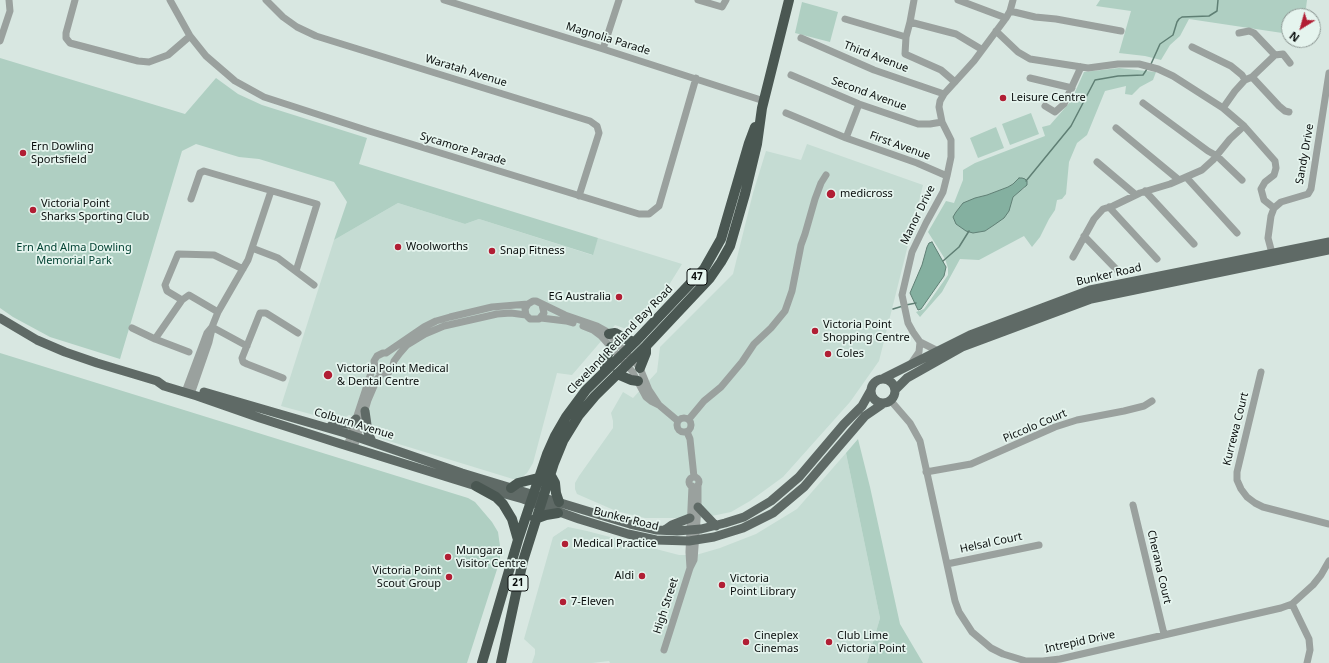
<!DOCTYPE html>
<html>
<head>
<meta charset="utf-8">
<style>
	body { margin:0 }
	#map { position:relative; width:1329px; height:663px; overflow:hidden; background:#d8e7e1; font-family:"Noto Sans",sans-serif }
	canvas { display:block }
	.north { position:absolute; left:1281px; top:8px; width:40px; height:40px; box-sizing:border-box; background:#e5f4ee; border:1px solid #8d9894; border-radius:50%; rotate:217deg; font-size:11px; font-weight:700; line-height:16px; text-align:center; color:#090d0c }
	.north::after { content:''; display:block; margin:auto; width:14px; height:18px; background:#b11e34; clip-path:polygon(50% 0,100% 100%,50% 72%,0 100%) }
</style>
</head>
<body>
<div id="map">
<canvas width="1329" height="663"></canvas>
<div class="north">N</div>
</div>
<script>
const ctx = document.querySelector('canvas').getContext('2d');
ctx.lineJoin = 'round';
function fillPath(path, color) {
  ctx.fillStyle = color;
  ctx.fill(path, 'evenodd');
}
function poly(rows) {
  const path = new Path2D();
  for (const r of rows) {
    if (r.length === 3) {
      path.moveTo(r[0] + r[2], r[1]);
      path.arc(r[0], r[1], r[2], 0, 2 * Math.PI);
      continue;
    }
    path.moveTo(r[0], r[1]);
    for (let i = 2; i < r.length; i += 2) path.lineTo(r[i], r[i + 1]);
  }
  return path;
}
function stroke(path, color, width, dash) {
  ctx.strokeStyle = color;
  ctx.lineWidth = width;
  ctx.lineCap = dash ? 'butt' : 'round';
  ctx.setLineDash(dash || []);
  ctx.stroke(path);
}
function label(font, color, halo, rows, align = 'center') {
  ctx.font = font + ' "Noto Sans",sans-serif';
  ctx.lineWidth = 3.5;
  ctx.setLineDash([]);
  ctx.textBaseline = 'middle';
  ctx.strokeStyle = halo;
  ctx.fillStyle = color;
  for (const [text, x, y, turn = 0] of rows) {
    ctx.save();
    ctx.translate(x, y);
    ctx.rotate((+turn || 0) * Math.PI / 180);
    ctx.textAlign = isNaN(turn) ? turn : align;
    if (halo) ctx.strokeText(text, 0, 0);
    ctx.fillText(text, 0, 0);
    ctx.restore();
  }
}
const built = poly([
	[807,144,923,185,879,361,850,402,783,477,750,501,731,512,702,518,645,518,616,511,577,494,575,489,575,483,579,476,613,428,613,421,611,413,623,392,633,398,657,372,660,347,733,274,753,193,766,151,801,160],
	[398,203,465,224,479,219,592,255,598,238,682,264,659,301,629,330,615,325,572,375,557,373,533,463,527,473,520,479,513,479,379,438,372,430,371,422,349,415,344,418,332,419,314,415,281,406,334,240],
	[846,453,880,618,867,663,610,663,609,661,592,663,532,663,535,654,535,649,524,639,553,537,568,527,587,531,679,555,696,555,720,548,756,534,797,509]
]);
const green = poly([
	[1100,0,1307,0,1305,16,1289,16,1289,34,1189,19,1180,36,1170,45,1161,60,1145,56,1119,53,1131,11,1096,6],
	[802,2,838,12,830,42,795,33],
	[0,58,185,114,216,78,238,94,262,105,367,138,359,164,598,238,593,255,479,219,465,224,398,203,334,240,347,202,334,182,259,159,239,157,196,144,182,151,120,359,50,337,13,317,0,308],
	[1119,68,1156,72,1153,80,1140,87,1132,95,1125,94,1126,86,1105,91,1087,135,1077,143,1069,162,1066,194,1062,199,1057,200,1055,210,1049,219,1040,237,1032,247,1024,236,979,260,960,259,942,292,920,317,916,312,924,309,948,275,948,268,945,259,928,232,946,201,954,203,963,180,963,170,975,163,1045,136,1042,127,1050,125,1071,101,1084,72],
	[1019,178,1025,188,1020,191,1013,197,1011,204,994,225,985,231,973,233,975,198,987,195,1008,187,1013,184],
	[1031,113,1039,134,1010,145,1002,124],
	[996,127,1004,148,978,158,970,138],
	[0,353,468,498,475,502,492,522,498,532,500,546,500,560,467,663,0,663],
	[858,439,870,487,900,624,923,663,867,663,880,618,846,453]
]);
const water = poly([
	[1019,178,1022,178,1025,179,1027,181,1027,185,1013,197,1009,211,1004,218,994,225,985,231,973,233,966,231,956,224,953,217,956,212,963,203,975,198,987,195,1008,187,1013,184,1019,178],
	[932,242,946,267,944,276,921,309,918,310,910,293,922,265,927,247,929,243,932,242]
]);
const stream = poly([
	[1151,64,1160,44,1173,35,1177,22,1179,19,1182,17,1209,16,1217,11,1218,0],
	[1026,181,1071,126,1095,80,1118,76,1143,75,1147,69],
	[943,261,959,247,969,231],
	[906,305,916,303],
	[893,309,903,306]
]);
const minor = poly([
	[75,0,66,33,66,38,70,43,138,61,149,62,168,55,190,36],
	[170,0,190,36,206,56,235,81,264,97,369,131,639,214,649,214,659,206,696,78],
	[266,0,283,17,297,27,316,36,590,121,597,126,599,133,579,196],
	[444,0,603,49,764,101],
	[698,0,722,7,726,0],
	[914,0,910,22,906,37,905,54,941,70,955,82],
	[958,0,1006,18],
	[1010,11,1035,17,1056,19,1121,31],
	[845,19,906,37],
	[910,22,956,34,981,49],
	[996,31,1018,52,1030,59,1088,68,1118,64,1139,64,1158,69,1173,76,1223,108,1244,126,1275,161,1276,168,1274,175,1265,182,1261,189,1264,200,1274,208],
	[1239,33,1249,31,1254,33,1275,55],
	[801,38,874,70,944,94],
	[0,41,10,11,9,0],
	[1192,47,1231,66,1242,75,1245,80],
	[603,49,619,0],
	[791,75,859,104,918,124,930,124,942,122],
	[1252,77,1279,106,1285,111,1289,112],
	[1030,78,1072,88],
	[1143,103,1208,151,1217,156,1242,180],
	[1045,106,1055,112,1064,104,1081,67],
	[1223,108,1235,91,1245,80,1252,77,1275,55,1283,54,1290,63],
	[786,113,846,138,917,163,947,176],
	[1116,128,1179,180],
	[846,138,859,104],
	[1097,162,1136,195],
	[1186,177,1237,233],
	[1145,191,1194,244],
	[191,199,200,173,204,171,317,204,296,271],
	[1109,207,1157,259],
	[1084,236,1116,269],
	[252,248,278,258,314,285],
	[1073,257,1094,219,1103,209,1113,206,1140,193,1170,184,1202,170,1213,160,1230,139,1244,126],
	[1273,257,1268,238,1271,216,1274,208,1281,202,1308,194,1311,189,1329,73],
	[182,300,167,291,165,285,178,254,214,255,243,269],
	[542,305,544,313,539,319,530,319,526,315,525,309,528,304,533,301,536,301,565,315,597,326,606,331,640,368,649,390,659,405],
	[526,315,511,313,497,314,444,326,425,334,407,345,400,353,394,361,392,369,388,373,380,373,375,367,374,361,377,356,383,353,386,353,424,327,436,321,450,317,492,307,528,304],
	[541,318,566,321,573,323],
	[583,326,593,330,601,336,632,371,646,397,651,401,659,405,678,421],
	[212,327,247,346],
	[132,328,155,339,189,352],
	[155,339,182,300,189,295,218,312],
	[938,351,920,342,913,332,908,323,902,295,912,252,926,223,943,192,947,176,951,157,951,140,942,122,939,107,940,101,944,94,974,61,1006,18,1010,11,1013,0],
	[910,365,919,352,920,342],
	[1261,372,1237,472,1237,480,1241,489,1247,497,1255,503,1263,507,1329,524],
	[283,378,247,364,243,362,242,358,260,313,266,313,298,333],
	[185,392,207,333,212,327,218,312,248,260,271,191],
	[191,394,209,342,212,329],
	[891,401,910,423,920,441,955,601,959,612,972,632,991,648,1003,654,1026,661,1043,661,1060,659,1281,608,1292,604,1313,585,1321,575,1329,561],
	[684,425,7],
	[689,419,704,401,721,387,742,362,754,344,771,328,785,311,792,291,801,245,805,234,815,199,821,183,826,175],
	[687,432,690,439,694,477],
	[347,446,372,370,375,367],
	[354,448,368,400,377,379,383,373],
	[926,472,971,464,1055,427,1077,420,1124,411,1144,406,1152,401],
	[694,482,5],
	[1133,505,1164,634],
	[947,564,1039,545],
	[690,568,689,552,692,486],
	[1292,604,1309,639,1310,650,1307,663],
	[664,650,690,568,694,560,698,507,698,485]
]);
const major = poly([
	[0,318,37,340,65,352,97,363,157,381,164,386,197,396,260,418,341,444,476,486,523,499,579,519,628,534,656,540,689,541,714,537,743,528,773,513,804,487,865,416,884,403],
	[884,378,970,335,1090,290,1329,242],
	[883,391,12],
	[896,389,907,378,962,347,1091,299,1329,250],
	[204,392,345,433,462,473,630,524,657,530,677,531,701,529,725,523,744,517,771,501,799,477,844,424,862,406,871,390],
	[365,411,368,432,372,442],
	[330,427,332,425,351,424,356,419],
	[698,507,716,526],
	[665,530,672,525,690,518]
]);
const highway = poly([
	[609,334,615,333,628,340,635,342],
	[640,368,646,353,646,346],
	[605,371,605,362,611,347],
	[617,374,631,380,638,381],
	[550,474,555,483,556,493,559,502],
	[476,486,496,497,503,504,512,519,518,540],
	[511,488,518,483,538,478],
	[535,519,546,515,558,513],
	[482,663,518,540,547,454,555,436,566,417,586,390,635,342,704,269,721,239,749,143,755,127],
	[501,663,523,561,554,463,563,441,579,415,595,396,646,346,710,278,721,262,730,246,745,194,757,144,762,108,789,0]
]);
const markers = [
	[1003,98,4,"#b11e34"],
	[23,153,4,"#b11e34"],
	[831,194,5,"#b11e34"],
	[33,210,4,"#b11e34"],
	[398,247,4,"#b11e34"],
	[492,251,4,"#b11e34"],
	[619,297,4,"#b11e34"],
	[815,331,4,"#b11e34"],
	[828,354,4,"#b11e34"],
	[328,375,5,"#b11e34"],
	[565,544,4,"#b11e34"],
	[448,557,4,"#b11e34"],
	[642,576,4,"#b11e34"],
	[449,577,4,"#b11e34"],
	[722,585,4,"#b11e34"],
	[563,602,4,"#b11e34"],
	[746,642,4,"#b11e34"],
	[829,642,4,"#b11e34"]
];
const shields = [
	[697,277,20],
	[518,583,20]
];
const shieldNames = [
	["47",697,277],
	["21",518,583]
];
const streetNames = [
	["Magnolia Parade",608,39,17],
	["Third Avenue",876,57,21],
	["Waratah Avenue",466,71,17],
	["Second Avenue",869,94,20],
	["First Avenue",900,146,20],
	["Sycamore Parade",463,149,17],
	["Sandy Drive",1305,154,-80],
	["Manor Drive",918,215,-64],
	["Bunker Road",1109,275,-13],
	["Cleveland Redland Bay Road",620,340,-46],
	["Colburn Avenue",354,424,17],
	["Piccolo Court",1035,426,-23],
	["Kurrewa Court",1236,429,-76],
	["Bunker Road",626,519,14],
	["Helsal Court",991,543,-12],
	["Cherana Court",1159,567,77],
	["High Street",666,606,-72],
	["Intrepid Drive",1080,642,-12]
];
const poiNames = [
	["Leisure Centre",1011,98],
	["Ern Dowling",31,147],
	["Sportsfield",31,160],
	["medicross",840,194],
	["Victoria Point",41,204],
	["Sharks Sporting Club",41,217],
	["Woolworths",406,247],
	["Snap Fitness",500,251],
	["EG Australia",611,297,"right"],
	["Victoria Point",823,325],
	["Shopping Centre",823,338],
	["Coles",836,354],
	["Victoria Point Medical",337,369],
	["& Dental Centre",337,382],
	["Medical Practice",573,544],
	["Mungara",456,551],
	["Visitor Centre",456,564],
	["Victoria Point",441,571,"right"],
	["Scout Group",441,584,"right"],
	["Aldi",634,576,"right"],
	["Victoria",730,579],
	["Point Library",730,592],
	["7-Eleven",571,602],
	["Cineplex",754,636],
	["Cinemas",754,649],
	["Club Lime",837,636],
	["Victoria Point",837,649]
];
const parkNames = [
	["Ern And Alma Dowling",74,248],
	["Memorial Park",74,261]
];
fillPath(built, '#c5dcd3');
fillPath(green, '#afcfc2');
fillPath(water, '#84b0a0');
stroke(water, '#5f7f74', 1);
stroke(stream, '#5f7f74', 1.5);
stroke(minor, '#9aa19e', 7);
stroke(major, '#5f6a66', 9);
stroke(highway, '#4a5752', 10);
for (const [x, y, r, color] of markers) {
  const dot = new Path2D();
  dot.arc(x, y, r, 0, 2 * Math.PI);
  ctx.fillStyle = color;
  ctx.fill(dot);
  stroke(dot, '#e5f4ee', 1.5);
}
for (const [x, y, w] of shields) {
  const box = new Path2D();
  box.roundRect(x - w / 2, y - 8, w, 16, 3);
  ctx.fillStyle = '#e5f4ee';
  ctx.fill(box);
  stroke(box, '#090d0c', 1);
}
label('bold 10px', '#090d0c', null, shieldNames);
label('11px', '#090d0c', '#e5f4ee', streetNames);
label('11px', '#090d0c', '#e5f4ee', poiNames, 'left');
label('11px', '#034333', '#e5f4ee', parkNames);
</script>
</body>
</html>
